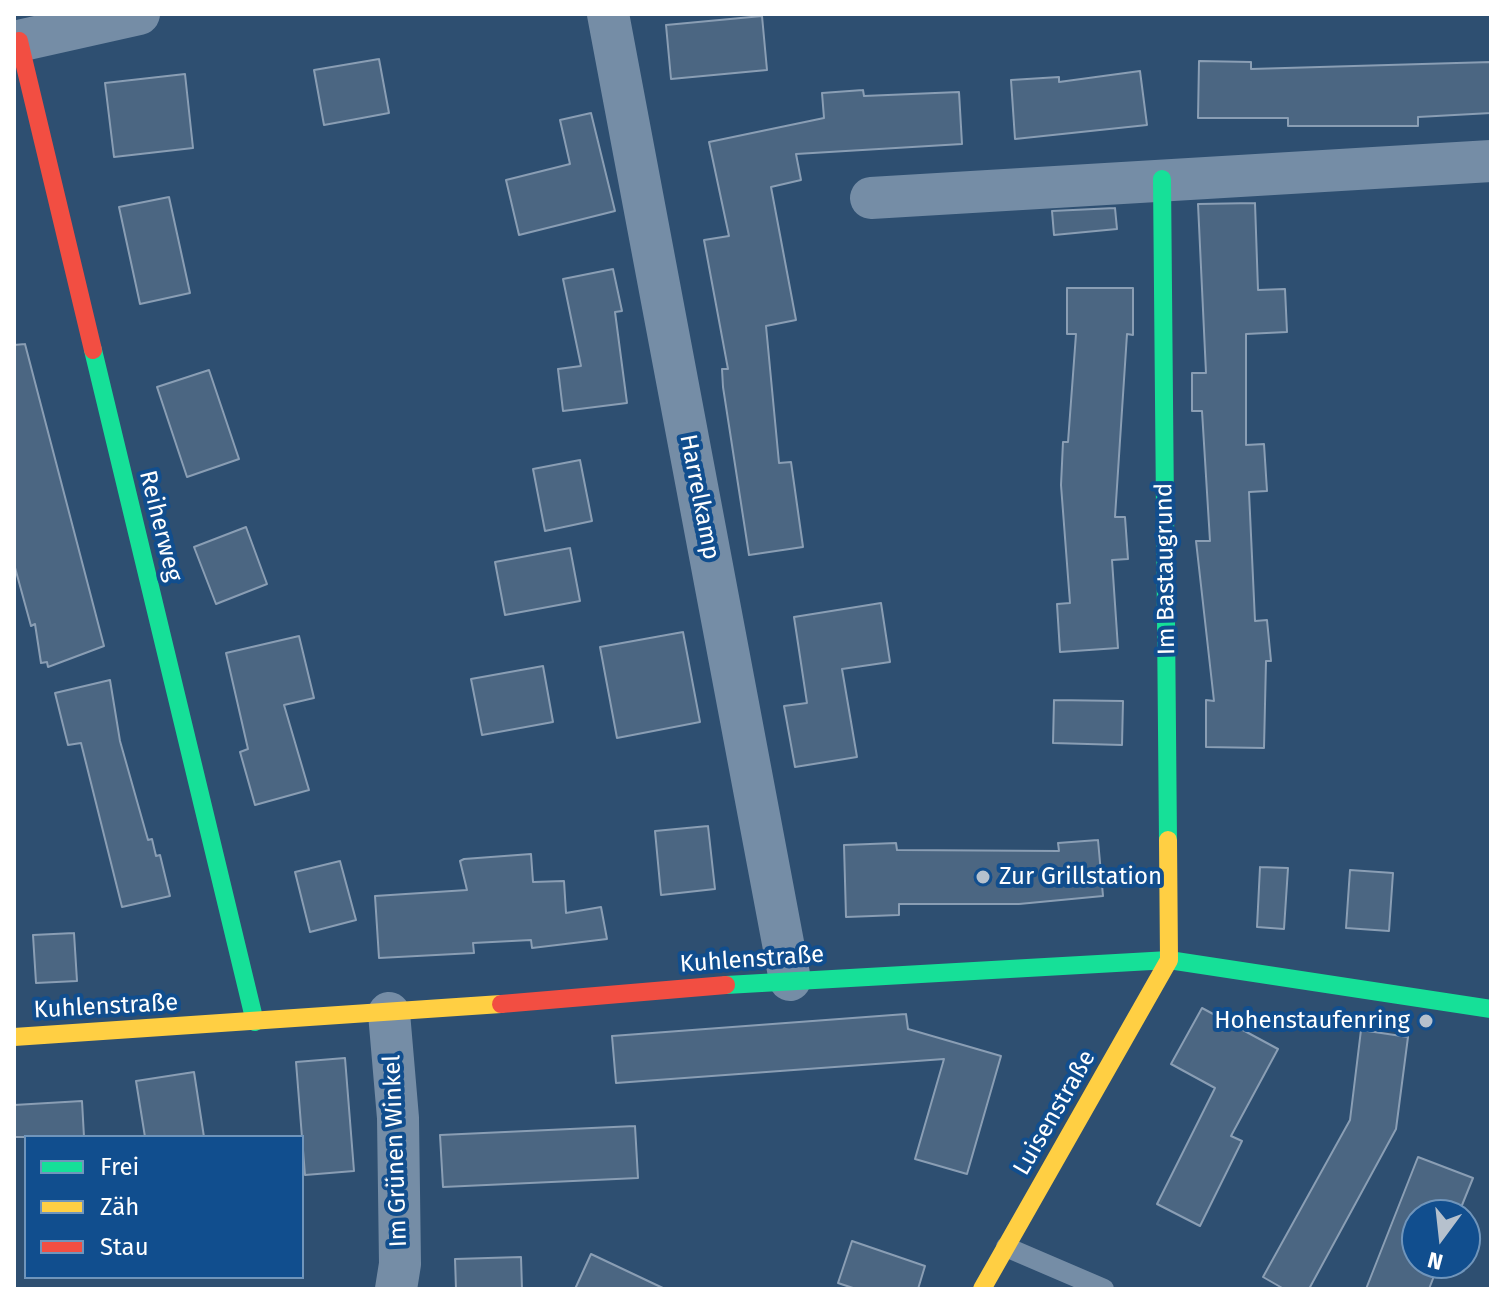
<!DOCTYPE html>
<html>
<head>
<meta charset="utf-8">
<style>
	body { margin:0 }
	#map { position:relative; width:1505px; height:1303px; overflow:hidden; background:#2e4f71; font-family:"Fira Sans",sans-serif }
	canvas { display:block }
	.frame { position:absolute; inset:0; border:16px solid #fff; pointer-events:none }
	.legend { position:absolute; left:24px; top:1135px; width:280px; height:144px; box-sizing:border-box; background:#114e8e; border:2px solid #7095bb; margin:0; padding:10px 14px; list-style:none; font-size:24px; color:#fff }
	.legend li { display:flex; align-items:center; gap:16px; height:40px }
	.legend b { width:40px; border:2px solid #7095bb }
	.north { position:absolute; left:1401px; top:1199px; width:80px; height:80px; box-sizing:border-box; background:#114e8e; border:2px solid #7095bb; border-radius:50%; rotate:195deg; font-size:22px; font-weight:700; line-height:32px; text-align:center; color:#fff }
	.north::after { content:''; display:block; margin:auto; width:28px; height:36px; background:#b6c1cd; clip-path:polygon(50% 0,100% 100%,50% 72%,0 100%) }
</style>
</head>
<body>
<div id="map">
<canvas width="1505" height="1303"></canvas>
<div class="frame"></div>
<ul class="legend">
<li><b style="height:10px;background:#16e098"></b>Frei</li>
<li><b style="height:10px;background:#ffcf43"></b>Zäh</li>
<li><b style="height:10px;background:#f24e42"></b>Stau</li>
</ul>
<div class="north">N</div>
</div>
<script>
const ctx = document.querySelector('canvas').getContext('2d');
ctx.lineJoin = 'round';
function fillPath(path, color) {
  ctx.fillStyle = color;
  ctx.fill(path, 'evenodd');
}
function poly(rows) {
  const path = new Path2D();
  for (const r of rows) {
    path.moveTo(r[0], r[1]);
    for (let i = 2; i < r.length; i += 2) path.lineTo(r[i], r[i + 1]);
  }
  return path;
}
function stroke(path, color, width, dash) {
  ctx.strokeStyle = color;
  ctx.lineWidth = width;
  ctx.lineCap = dash ? 'butt' : 'round';
  ctx.setLineDash(dash || []);
  ctx.stroke(path);
}
function label(font, color, halo, rows, align = 'center') {
  ctx.font = font + ' "Fira Sans",sans-serif';
  ctx.lineWidth = 8;
  ctx.setLineDash([]);
  ctx.textBaseline = 'middle';
  ctx.strokeStyle = halo;
  ctx.fillStyle = color;
  for (const [text, x, y, turn = 0] of rows) {
    ctx.save();
    ctx.translate(x, y);
    ctx.rotate((+turn || 0) * Math.PI / 180);
    ctx.textAlign = isNaN(turn) ? turn : align;
    if (halo) ctx.strokeText(text, 0, 0);
    ctx.fillText(text, 0, 0);
    ctx.restore();
  }
}
const building = poly([
	[762,16,767,70,671,79,666,25,762,16],
	[379,59,389,113,324,125,314,70,379,59],
	[1199,61,1251,62,1251,69,1491,62,1491,113,1418,117,1418,126,1288,126,1288,118,1198,118,1199,61],
	[1140,71,1147,125,1015,139,1011,80,1059,77,1059,82,1140,71],
	[185,74,193,148,114,157,105,83,185,74],
	[863,90,864,96,959,92,962,144,796,154,801,180,771,187,796,320,766,326,779,463,791,462,803,547,749,555,723,387,722,369,728,369,704,240,729,236,709,142,824,118,822,93,863,90],
	[591,113,615,211,519,235,506,180,570,164,560,120,591,113],
	[169,197,190,293,140,304,119,207,169,197],
	[1255,203,1258,290,1285,289,1287,332,1246,334,1246,445,1264,444,1267,491,1249,492,1255,621,1267,620,1271,661,1266,661,1264,748,1206,747,1206,700,1214,701,1196,541,1210,541,1202,411,1192,411,1192,373,1206,373,1198,204,1255,203],
	[1115,208,1117,229,1054,235,1052,211,1115,208],
	[613,269,622,311,615,312,627,403,563,411,558,369,581,366,563,279,613,269],
	[1067,288,1133,288,1133,335,1127,334,1115,517,1125,517,1128,559,1112,560,1118,648,1060,652,1057,604,1070,603,1061,485,1063,442,1068,442,1076,334,1067,334,1067,288],
	[25,344,104,646,48,667,47,662,41,663,35,624,31,626,14,564,14,345,25,344],
	[209,370,239,459,187,477,157,387,209,370],
	[580,460,592,521,545,531,533,469,580,460],
	[246,527,267,584,216,604,194,547,246,527],
	[570,548,580,601,505,615,495,562,570,548],
	[881,603,890,662,842,669,857,757,795,767,784,706,807,703,794,617,881,603],
	[683,632,700,722,617,738,600,647,683,632],
	[299,636,314,698,284,705,309,790,255,805,240,752,248,749,226,653,299,636],
	[543,666,553,722,482,735,471,679,543,666],
	[110,680,120,741,148,840,152,839,156,856,160,855,170,896,122,907,81,743,68,745,55,693,110,680],
	[1054,700,1123,701,1122,745,1053,743,1054,700],
	[708,826,715,889,661,895,655,831,708,826],
	[1098,840,1103,896,1019,904,899,904,899,915,846,917,844,845,896,843,897,850,1059,851,1058,843,1098,840],
	[531,854,533,882,564,881,566,913,601,907,607,939,532,948,531,940,473,943,474,953,379,958,375,896,467,890,460,861,464,859,531,854],
	[340,861,356,920,310,932,295,872,340,861],
	[1260,867,1288,868,1284,929,1257,927,1260,867],
	[1350,870,1393,873,1389,931,1346,928,1350,870],
	[74,933,77,981,36,983,33,935,74,933],
	[1202,1008,1278,1049,1231,1136,1242,1141,1200,1226,1157,1204,1215,1088,1171,1064,1202,1008],
	[906,1014,908,1029,1001,1056,967,1174,915,1159,944,1059,616,1083,612,1036,906,1014],
	[1361,1030,1408,1037,1396,1129,1309,1289,1284,1289,1263,1277,1350,1120,1361,1030],
	[345,1058,354,1171,305,1175,296,1062,345,1058],
	[194,1072,204,1137,145,1137,136,1081,194,1072],
	[82,1101,84,1137,14,1137,14,1105,82,1101],
	[635,1126,638,1178,443,1187,440,1135,635,1126],
	[1418,1157,1473,1178,1458,1215,1417,1215,1417,1263,1439,1263,1429,1289,1366,1289,1418,1157],
	[852,1241,925,1266,918,1289,856,1289,838,1283,852,1241],
	[591,1254,665,1289,575,1289,591,1254],
	[521,1257,522,1289,456,1289,455,1259,521,1257]
]);
const lane = poly([
	[1006,1247,1104,1289]
]);
const street = poly([
	[608,14,790,980],
	[14,42,139,14],
	[871,198,1491,161],
	[389,1013,398,1118,400,1264,396,1289]
]);
const fast = poly([
	[1162,179,1168,840],
	[93,350,255,1022],
	[726,985,1169,960,1491,1009]
]);
const slow = poly([
	[14,1037,501,1004],
	[982,1289,1169,960,1168,840]
]);
const jam = poly([
	[19,41,93,350],
	[501,1004,726,985]
]);
const markers = [
	[983,877,8,"#b6c1cd"],
	[1426,1021,8,"#b6c1cd"]
];
const streetNames = [
	["Harrelkamp",699,497,79],
	["Reiherweg",160,526,76],
	["Im Bastaugrund",1166,569,-91],
	["Kuhlenstraße",752,960,-4],
	["Kuhlenstraße",106,1007,-3],
	["Luisenstraße",1055,1113,-60],
	["Im Grünen Winkel",396,1151,-92]
];
const poiNames = [
	["Zur Grillstation",999,877],
	["Hohenstaufenring",1410,1021,"right"]
];
fillPath(building, '#4b6682');
stroke(building, '#8a9eb4', 2);
stroke(lane, '#758da6', 20);
stroke(street, '#758da6', 42);
stroke(fast, '#16e098', 18);
stroke(slow, '#ffcf43', 18);
stroke(jam, '#f24e42', 18);
for (const [x, y, r, color] of markers) {
  const dot = new Path2D();
  dot.arc(x, y, r, 0, 2 * Math.PI);
  ctx.fillStyle = color;
  ctx.fill(dot);
  stroke(dot, '#114e8e', 3);
}
label('24px', '#fff', '#114e8e', streetNames);
label('24px', '#fff', '#114e8e', poiNames, 'left');
</script>
</body>
</html>
